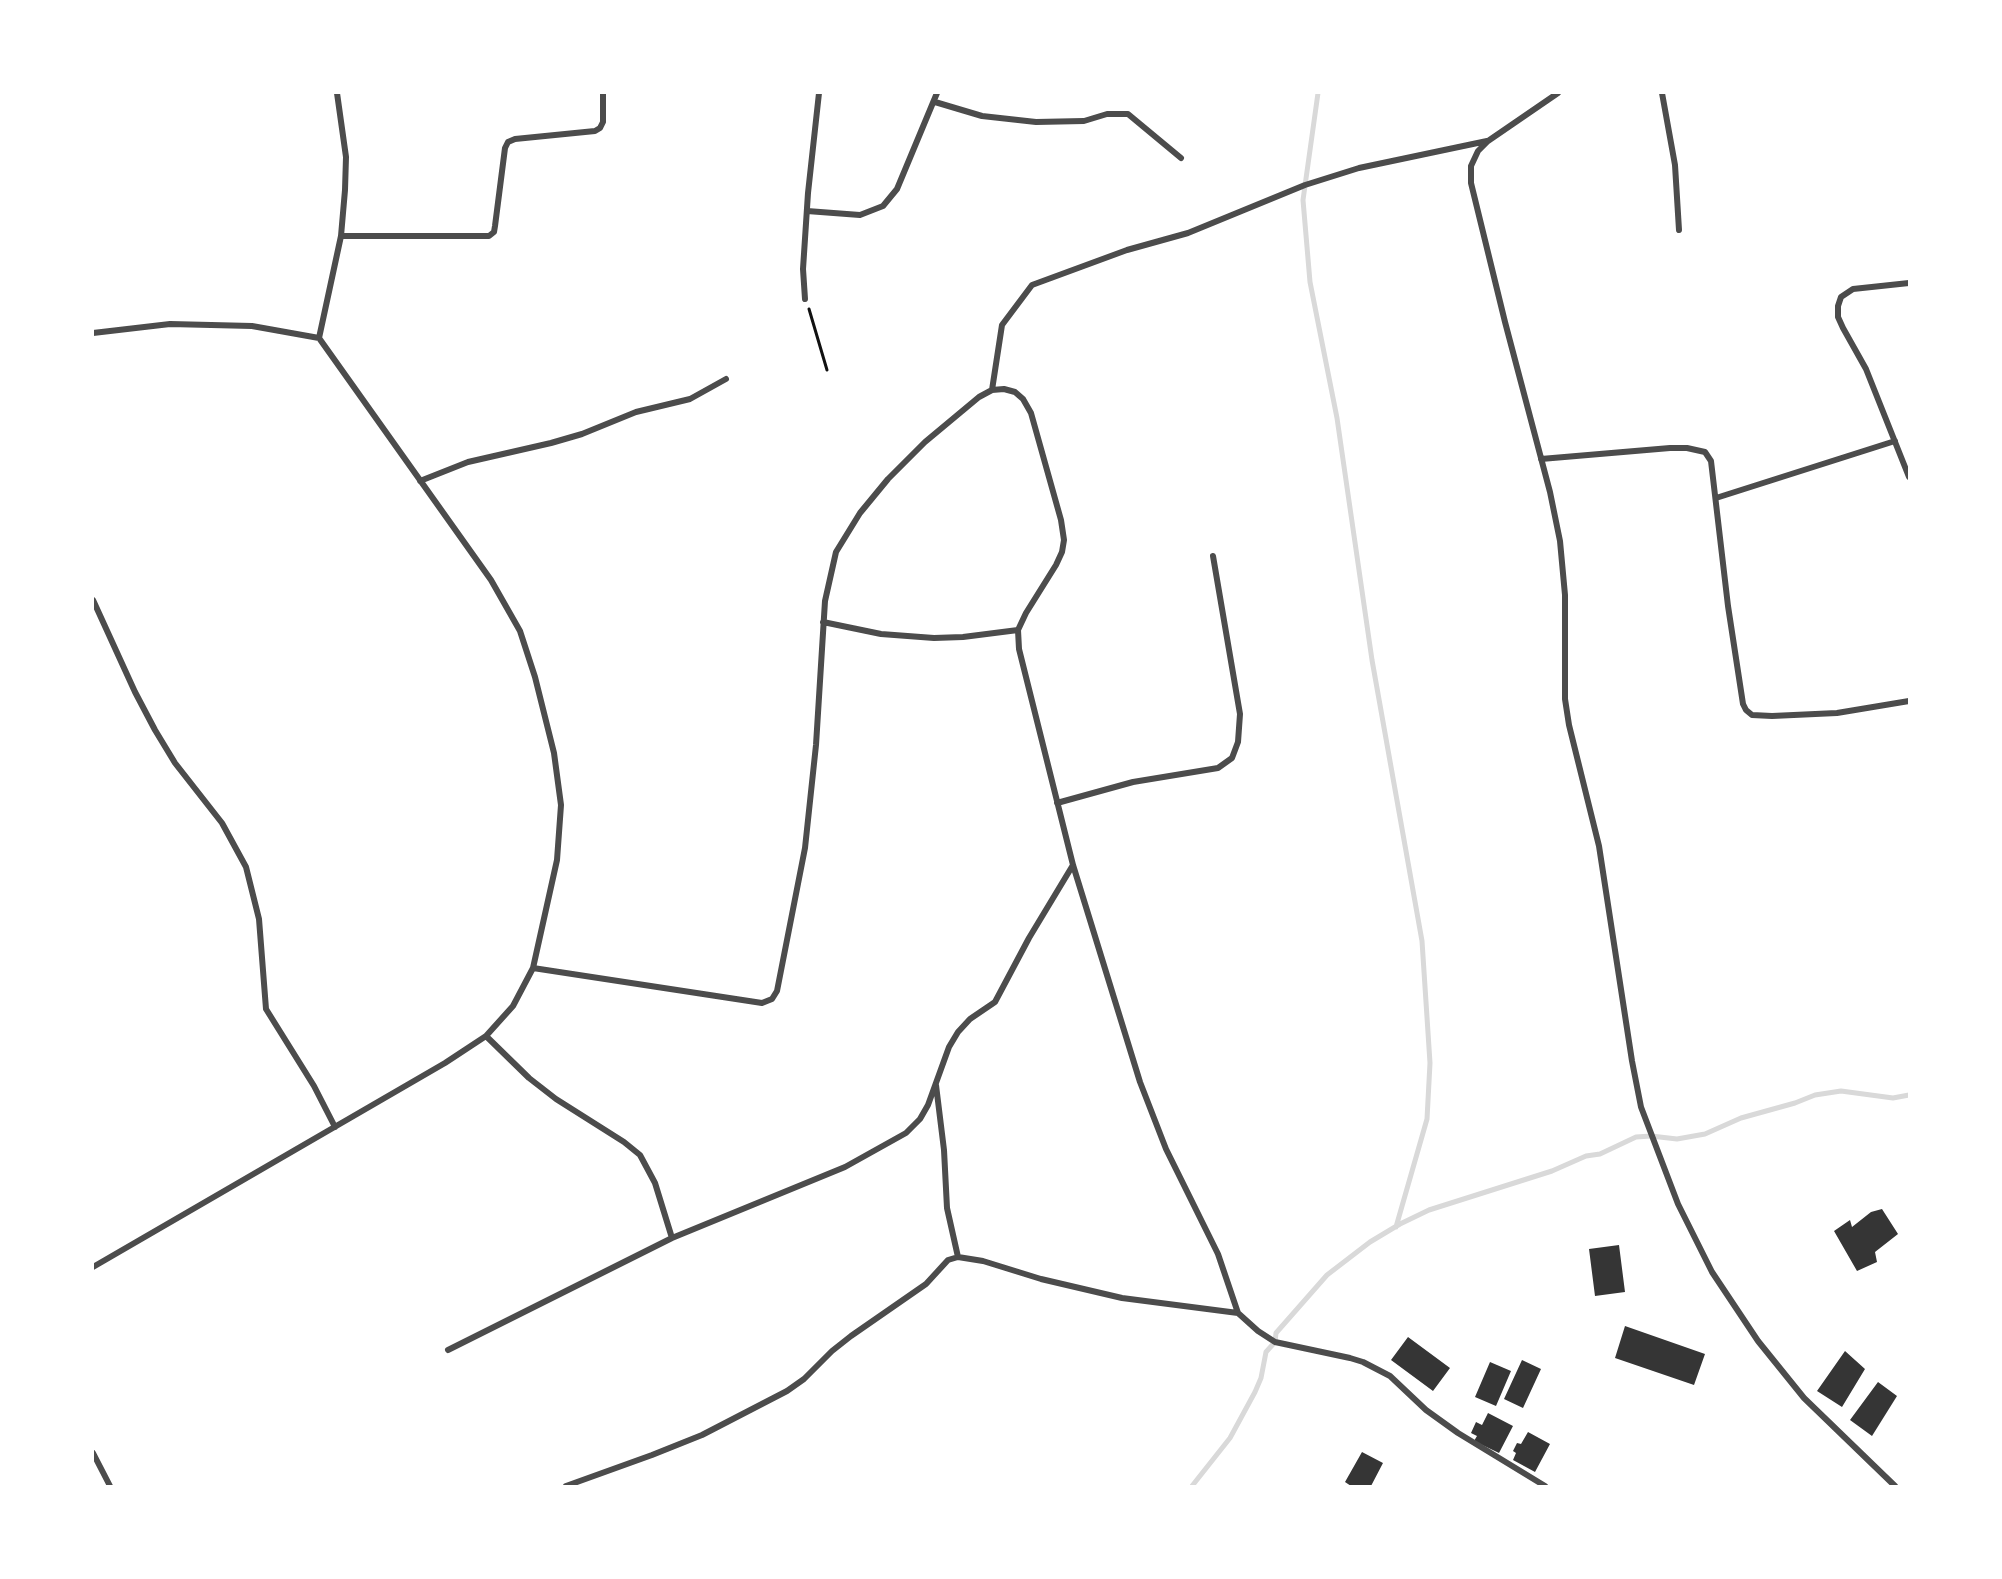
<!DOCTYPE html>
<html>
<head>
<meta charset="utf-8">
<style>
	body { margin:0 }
	#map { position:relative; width:2002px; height:1579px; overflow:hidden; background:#fff; font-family:"PT Serif",serif }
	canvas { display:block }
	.frame { position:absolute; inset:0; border:94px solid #fff; pointer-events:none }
</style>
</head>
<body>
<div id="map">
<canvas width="2002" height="1579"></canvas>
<div class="frame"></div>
</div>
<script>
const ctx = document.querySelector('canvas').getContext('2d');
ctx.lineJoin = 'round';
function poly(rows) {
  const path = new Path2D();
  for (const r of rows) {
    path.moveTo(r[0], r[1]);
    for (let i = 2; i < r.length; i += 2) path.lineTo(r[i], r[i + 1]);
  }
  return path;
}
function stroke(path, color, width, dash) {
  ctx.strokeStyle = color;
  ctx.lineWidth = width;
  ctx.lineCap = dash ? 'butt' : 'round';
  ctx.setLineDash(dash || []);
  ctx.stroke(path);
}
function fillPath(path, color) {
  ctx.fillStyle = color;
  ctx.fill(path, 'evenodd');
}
const stream = poly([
	[1318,93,1303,200,1310,282,1337,418,1372,660,1422,941,1430,1063,1427,1119,1396,1227],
	[1192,1486,1230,1438,1255,1392,1261,1378,1266,1352,1275,1342,1276,1333,1327,1275,1370,1242,1400,1224,1429,1210,1552,1171,1586,1156,1600,1154,1636,1137,1651,1136,1677,1139,1705,1134,1741,1118,1795,1103,1815,1095,1841,1091,1893,1098,1909,1095]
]);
const building = poly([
	[1882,1209,1898,1234,1875,1252,1877,1262,1857,1271,1834,1231,1850,1220,1852,1227,1871,1212],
	[1619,1245,1625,1292,1595,1296,1589,1249],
	[1625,1326,1705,1354,1694,1385,1615,1358],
	[1408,1337,1450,1368,1433,1391,1391,1360],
	[1845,1351,1865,1369,1842,1407,1817,1391],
	[1522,1360,1541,1369,1523,1408,1504,1399],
	[1490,1362,1511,1371,1496,1406,1475,1397],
	[1878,1382,1897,1396,1872,1436,1850,1420],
	[1488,1413,1513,1426,1499,1453,1474,1441,1477,1436,1471,1433,1476,1422,1482,1425],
	[1528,1432,1550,1444,1535,1472,1513,1460,1516,1453,1513,1451,1517,1443,1521,1444],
	[1362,1452,1383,1463,1371,1486,1351,1486,1345,1482]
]);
const path = poly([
	[809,309,827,370]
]);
const minor = poly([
	[1558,93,1488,141,1478,151,1471,166,1471,183,1505,322,1550,492,1560,541,1565,595,1565,699,1569,725,1599,846,1632,1061,1641,1107,1678,1204,1712,1272,1758,1341,1804,1398,1895,1486],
	[1662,93,1675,165,1679,230],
	[935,102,982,116,1036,122,1084,121,1107,114,1128,114,1181,158],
	[807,211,860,215,883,206,897,189,937,93],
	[341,236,489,236,494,232,495,226,505,148,508,142,515,139,595,131,600,128,603,122,603,93],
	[1909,283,1853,289,1841,297,1838,306,1838,317,1843,328,1866,369,1909,477],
	[805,299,803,269,808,193,819,93],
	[93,333,170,324,252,326,319,338,491,580,520,631,535,677,554,753,561,805,557,860,533,968,513,1006,486,1036,445,1063,93,1267],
	[319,338,341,236,345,190,346,157,337,93],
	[992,390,1002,325,1032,285,1127,250,1188,233,1305,185,1359,168,1487,141],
	[1541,459,1670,448,1687,448,1705,452,1711,461,1728,606,1743,704,1746,710,1752,715,1772,716,1837,713,1909,701],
	[420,481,468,462,551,443,582,434,636,412,690,399,726,379],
	[1716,498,1895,441],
	[93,600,135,692,155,730,175,763,222,823,246,867,259,919,266,1009,314,1086,335,1127],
	[823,622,881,634,934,638,963,637,1018,630],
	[1057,803,1133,782,1218,768,1232,758,1238,742,1240,714,1213,556],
	[533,968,762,1003,772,999,777,991,805,848,816,745,825,601,836,552,860,513,888,479,925,442,979,397,992,390,1004,389,1015,392,1023,399,1031,413,1061,520,1064,540,1062,552,1056,565,1026,613,1018,630,1019,649,1073,865,1140,1082,1166,1149,1218,1254,1238,1313,1258,1331,1275,1342,1350,1358,1363,1362,1390,1376,1426,1410,1458,1433,1545,1486],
	[486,1036,529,1078,556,1099,624,1142,640,1155,655,1183,672,1238],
	[936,1085,944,1150,947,1208,958,1257],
	[448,1350,672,1238,845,1167,906,1133,920,1119,928,1105,949,1047,958,1032,970,1019,995,1002,1029,938,1073,865],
	[93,1453,110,1486],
	[566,1486,652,1455,702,1435,787,1391,804,1379,832,1351,851,1336,926,1284,948,1260,958,1257,983,1261,1041,1279,1122,1298,1238,1313]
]);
stroke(stream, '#d9d9d9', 5);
fillPath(building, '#353535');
stroke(path, '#111', 3);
stroke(minor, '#4c4c4c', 6);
</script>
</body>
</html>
